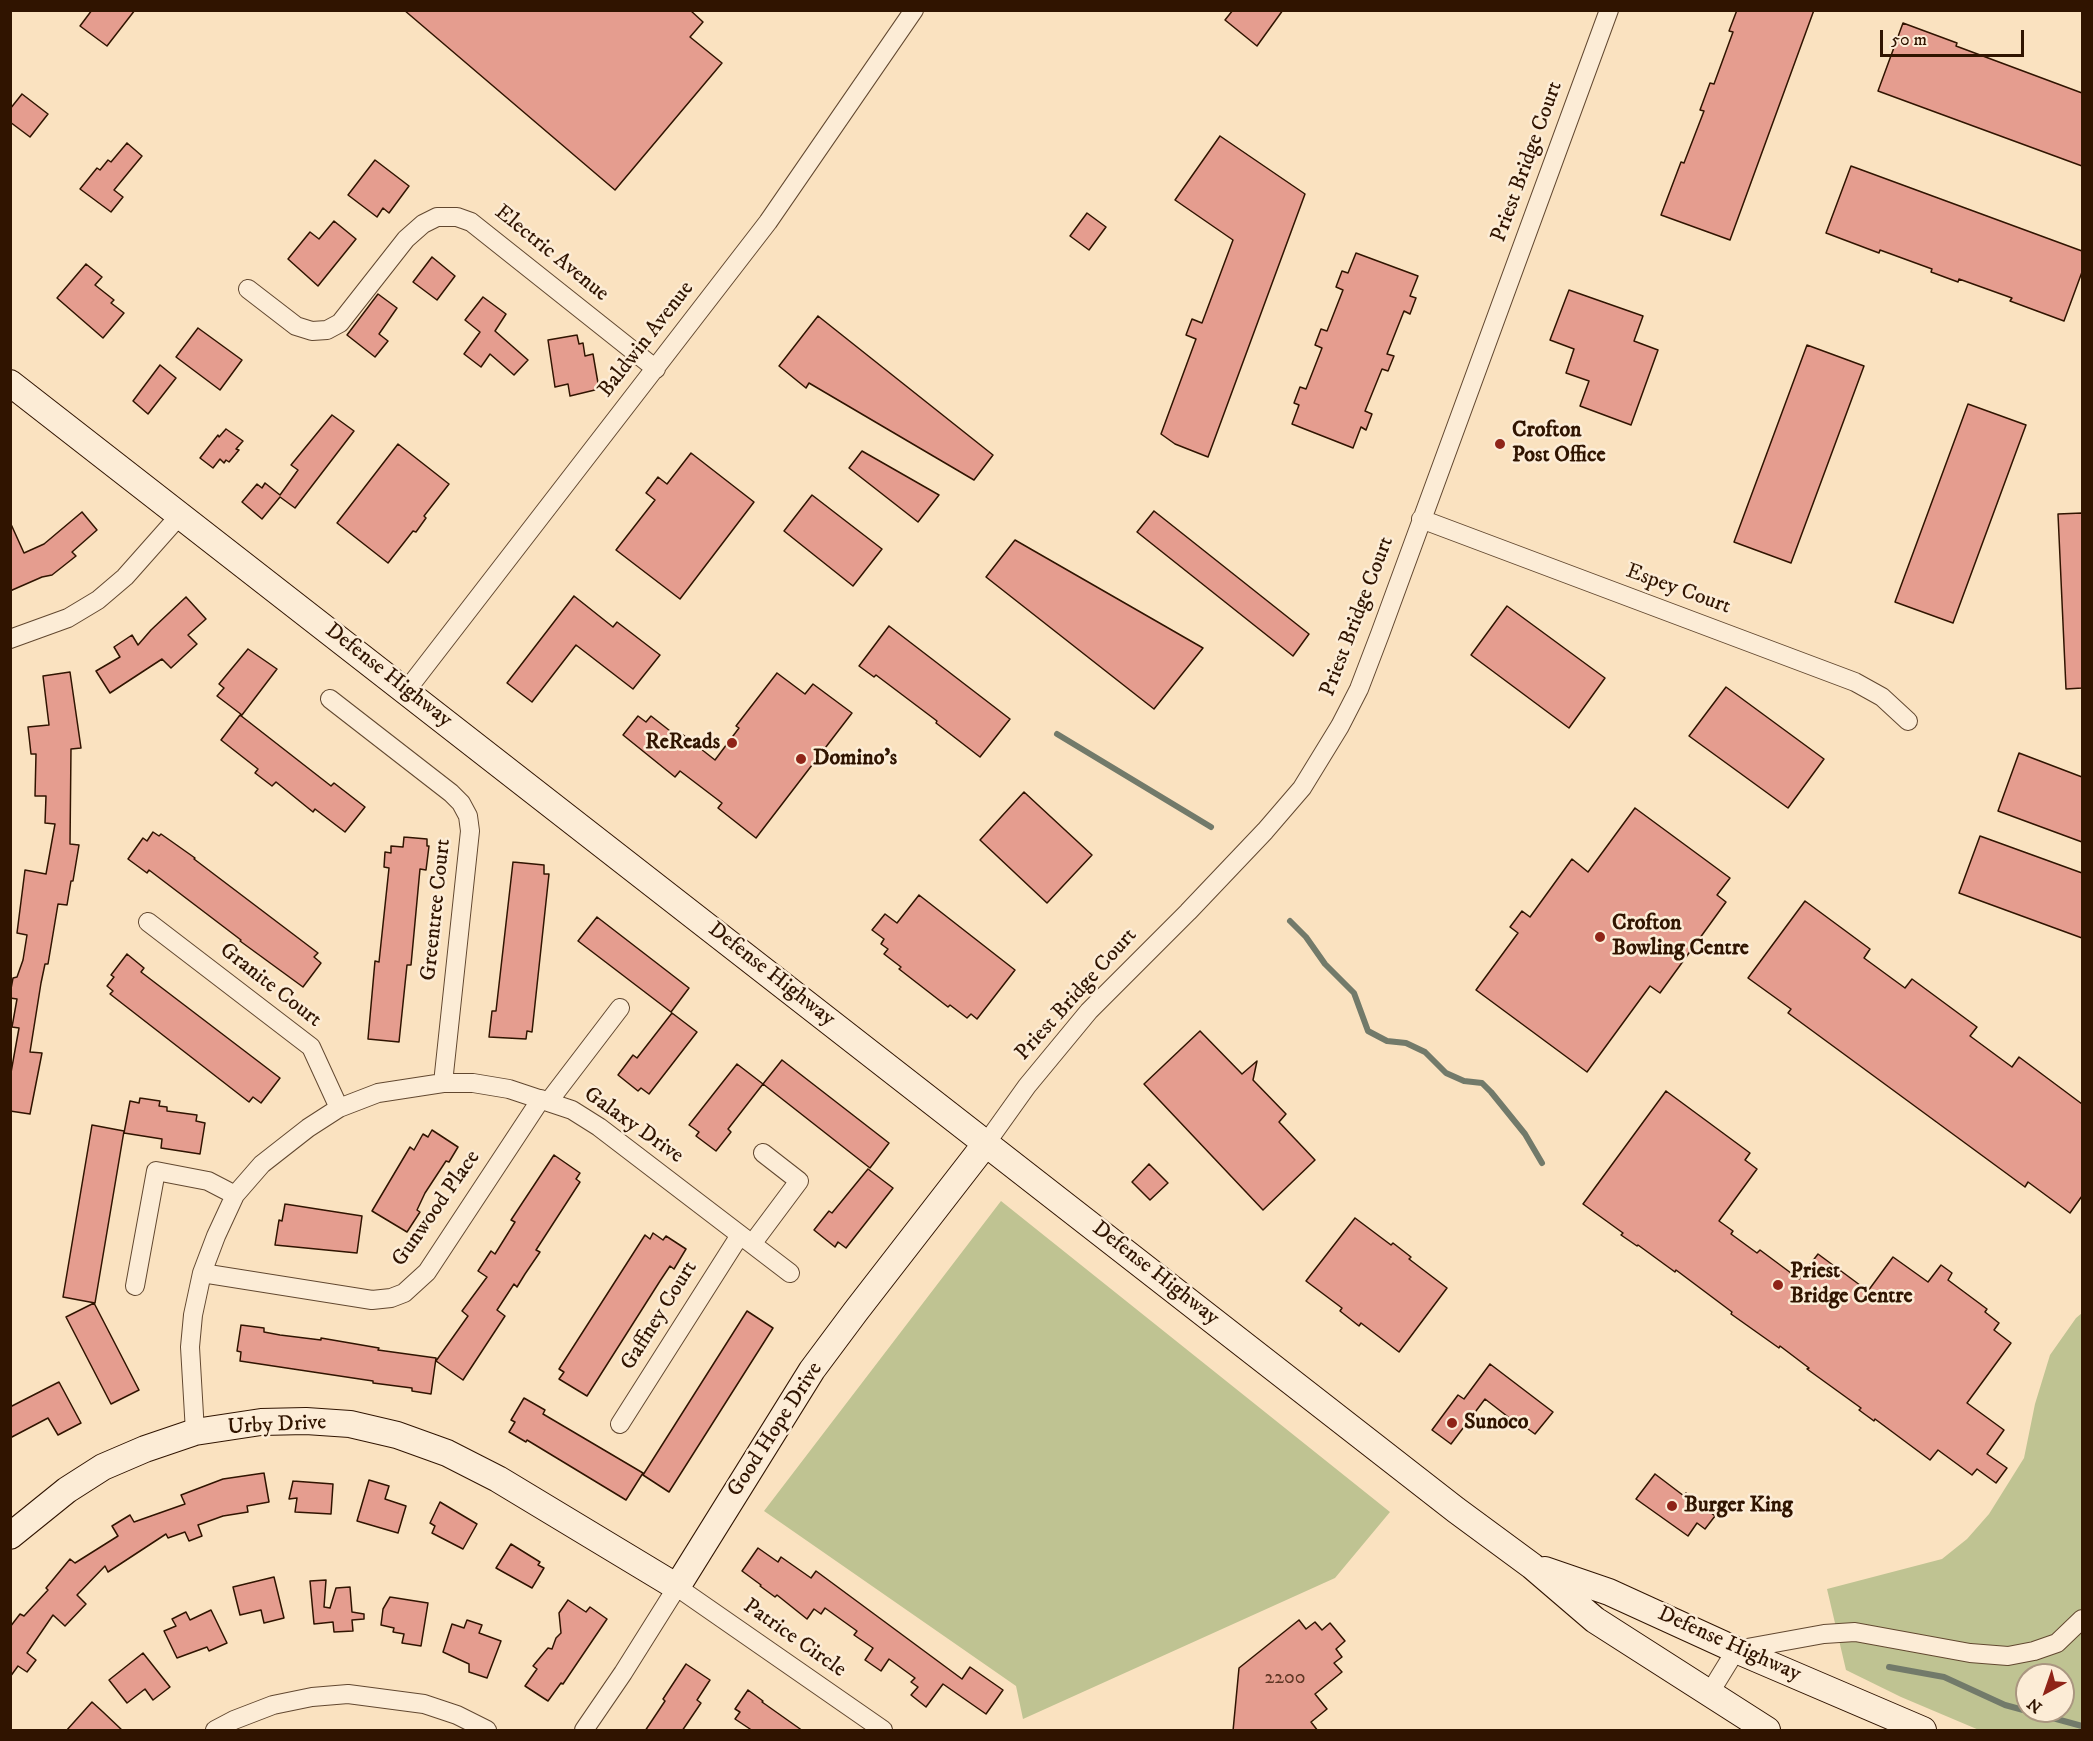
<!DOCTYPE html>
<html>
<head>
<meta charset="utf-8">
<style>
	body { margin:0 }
	#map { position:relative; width:2093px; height:1741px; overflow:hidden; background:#fae2c0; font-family:"IM FELL DW Pica",serif }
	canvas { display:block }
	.frame { position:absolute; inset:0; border:12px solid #301400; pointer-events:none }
	.north { position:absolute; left:2015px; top:1663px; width:60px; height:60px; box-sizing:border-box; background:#fcecd6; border:2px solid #aa9680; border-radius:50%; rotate:220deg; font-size:16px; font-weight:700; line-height:24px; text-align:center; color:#301400 }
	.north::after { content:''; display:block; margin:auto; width:21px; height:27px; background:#8f2418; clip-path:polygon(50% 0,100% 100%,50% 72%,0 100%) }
	.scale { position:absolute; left:1880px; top:30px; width:144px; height:27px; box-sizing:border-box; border:3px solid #301400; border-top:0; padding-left:8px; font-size:18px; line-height:21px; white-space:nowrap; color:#301400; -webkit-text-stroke:4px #fcecd6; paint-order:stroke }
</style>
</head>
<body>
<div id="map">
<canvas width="2093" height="1741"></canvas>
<div class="frame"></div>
<div class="north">N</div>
<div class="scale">50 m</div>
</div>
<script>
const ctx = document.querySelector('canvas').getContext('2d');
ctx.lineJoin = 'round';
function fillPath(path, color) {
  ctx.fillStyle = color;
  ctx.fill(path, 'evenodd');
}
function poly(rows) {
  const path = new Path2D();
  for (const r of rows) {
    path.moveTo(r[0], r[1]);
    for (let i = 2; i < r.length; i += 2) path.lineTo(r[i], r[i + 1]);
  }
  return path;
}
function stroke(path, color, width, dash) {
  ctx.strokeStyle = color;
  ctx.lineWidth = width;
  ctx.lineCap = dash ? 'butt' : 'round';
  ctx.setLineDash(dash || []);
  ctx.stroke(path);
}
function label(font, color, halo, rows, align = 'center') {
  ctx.font = font + ' "IM FELL DW Pica",serif';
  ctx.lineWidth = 5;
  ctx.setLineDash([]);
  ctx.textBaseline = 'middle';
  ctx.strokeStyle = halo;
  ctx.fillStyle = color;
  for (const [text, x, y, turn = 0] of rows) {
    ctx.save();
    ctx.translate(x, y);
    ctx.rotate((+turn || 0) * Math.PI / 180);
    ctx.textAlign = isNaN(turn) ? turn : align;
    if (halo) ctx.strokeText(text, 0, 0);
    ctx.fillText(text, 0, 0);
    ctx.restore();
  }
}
const green = poly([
	[1001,1201,1390,1512,1335,1578,1023,1719,1016,1686,764,1511],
	[2082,1313,2082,1730,1979,1730,1901,1697,1846,1670,1827,1589,1942,1559,1967,1539,1989,1514,2024,1458,2035,1404,2050,1355,2076,1318],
	[2027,1675,2063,1675,2063,1711,2027,1711]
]);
const stream = poly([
	[1057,734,1211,827],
	[1290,921,1306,937,1325,964,1354,993,1368,1031,1387,1041,1406,1043,1425,1052,1446,1073,1464,1081,1482,1083,1491,1092,1525,1134,1542,1163],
	[1889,1667,1944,1677,2005,1705,2082,1726]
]);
const building = poly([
	[92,10,135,10,107,46,80,26,92,10],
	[404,10,690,10,703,22,690,37,722,63,615,190,404,10],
	[1233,10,1283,10,1257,46,1225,20,1233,10],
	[1737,10,1814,10,1730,240,1661,215,1681,162,1684,163,1704,111,1700,110,1710,83,1714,84,1733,32,1729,31,1737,10],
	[1903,23,1957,43,1956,46,2082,93,2082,166,1878,91,1903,23],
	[22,94,48,114,30,137,10,122,10,109,22,94],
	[1220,136,1305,194,1208,457,1175,444,1161,434,1196,339,1186,335,1192,319,1202,323,1233,240,1175,200,1220,136],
	[127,143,142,156,114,190,123,197,111,212,80,189,97,168,100,170,108,160,111,162,127,143],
	[375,160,409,186,389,213,383,208,377,217,348,195,375,160],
	[1851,166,2082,251,2082,272,2064,321,2010,301,2012,298,1959,279,1958,282,1931,272,1932,269,1880,250,1879,253,1826,233,1851,166],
	[1087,213,1106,227,1089,250,1070,236,1087,213],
	[334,221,356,239,318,286,288,259,310,232,319,239,334,221],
	[1356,253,1418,276,1410,296,1416,298,1410,314,1404,311,1387,354,1394,356,1388,371,1382,369,1365,411,1372,414,1366,430,1361,427,1353,448,1292,424,1299,405,1294,403,1300,387,1306,389,1322,348,1315,345,1321,329,1327,331,1343,290,1336,287,1342,271,1348,273,1356,253],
	[432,257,455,276,437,300,413,282,432,257],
	[86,264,102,277,95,285,114,300,111,303,124,313,103,338,57,298,86,264],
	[1569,290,1643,316,1634,341,1658,350,1631,425,1580,406,1589,381,1566,373,1574,349,1550,340,1569,290],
	[378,294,397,308,379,334,388,341,375,357,347,335,378,294],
	[483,297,506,314,495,331,528,360,514,375,490,354,481,367,464,354,480,332,465,320,483,297],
	[818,316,993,455,974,480,809,383,806,388,779,366,818,316],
	[198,328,242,360,220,390,176,357,198,328],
	[577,335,579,344,583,343,585,356,593,354,599,389,570,396,568,384,555,387,548,340,577,335],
	[1807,345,1864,366,1791,563,1734,542,1807,345],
	[160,365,176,378,148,414,133,401,160,365],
	[1968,404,2026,425,1953,623,1895,602,1968,404],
	[332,415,354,431,295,508,280,497,262,519,242,502,257,484,262,488,265,483,280,495,298,470,291,465,332,415],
	[226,429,243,441,236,449,239,450,229,462,226,460,224,463,220,459,213,468,200,458,218,435,219,437,226,429],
	[398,444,449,484,424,516,426,518,416,532,413,531,388,563,337,523,398,444],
	[862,451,939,495,918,522,849,468,862,451],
	[691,453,754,502,680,599,616,550,655,500,646,493,658,477,667,484,691,453],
	[812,495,882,549,853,586,784,531,812,495],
	[1154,511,1309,634,1293,656,1137,532,1154,511],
	[82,512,97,530,72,552,76,556,52,575,42,577,10,591,10,522,24,553,44,544,82,512],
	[2082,513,2082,688,2066,689,2058,514,2082,513],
	[1015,540,1203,648,1154,709,986,577,1015,540],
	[574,596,613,627,617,622,660,655,633,689,576,645,532,702,507,683,574,596],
	[186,597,206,619,188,635,197,644,171,668,162,659,110,693,96,671,120,657,114,647,132,635,138,645,151,630,186,597],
	[1507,606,1605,678,1569,728,1471,655,1507,606],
	[889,626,1010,719,980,757,936,723,937,721,876,675,874,677,859,666,889,626],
	[248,649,277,669,242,715,217,696,224,688,219,684,248,649],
	[70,672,81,748,71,749,70,844,79,845,73,881,71,881,67,905,58,904,48,964,45,964,41,983,30,1052,42,1053,30,1114,10,1111,10,1078,19,1028,12,1027,17,999,10,998,10,994,13,978,17,977,23,960,27,935,17,933,25,870,46,874,55,824,45,823,46,796,35,796,36,754,31,754,28,727,49,725,43,676,70,672],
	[777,673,805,694,813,684,852,713,756,838,718,808,722,803,680,771,675,777,623,735,638,716,646,722,651,716,679,738,682,734,715,760,739,728,736,726,777,673],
	[1726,687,1824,759,1788,808,1689,736,1726,687],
	[240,715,331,786,334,783,365,807,345,832,315,809,313,812,276,782,272,786,255,773,258,769,221,740,240,715],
	[2019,753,2082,777,2082,842,1998,811,2019,753],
	[1024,792,1092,855,1047,903,980,840,1024,792],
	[1635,808,1730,878,1717,895,1726,902,1660,993,1650,986,1587,1072,1476,990,1518,933,1510,927,1522,911,1530,917,1572,859,1588,872,1635,808],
	[153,832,159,836,161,834,195,858,194,859,318,953,314,957,321,963,303,987,240,941,241,940,149,870,147,873,128,859,143,838,147,841,153,832],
	[1980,836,2082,873,2082,938,1959,893,1980,836],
	[404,837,427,839,427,846,429,846,426,870,420,869,411,965,407,965,399,1042,368,1039,375,961,379,962,389,868,384,867,385,852,391,853,391,846,403,847,404,837],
	[513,862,544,865,544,874,549,874,532,1032,527,1031,526,1039,489,1037,492,1011,496,1011,513,862],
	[919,895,1015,970,977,1019,971,1014,967,1018,950,1005,948,1007,899,969,901,967,884,954,888,949,881,944,884,939,872,930,885,914,897,923,919,895],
	[1805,901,1870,949,1864,958,1905,988,1912,979,1977,1027,1970,1036,2012,1067,2019,1057,2082,1104,2082,1196,2070,1213,2028,1182,2025,1187,1788,1013,1791,1009,1748,978,1805,901],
	[597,917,689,988,671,1012,578,941,597,917],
	[127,954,144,968,141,972,280,1078,261,1103,253,1097,249,1102,110,994,113,991,107,986,114,977,111,975,127,954],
	[672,1013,697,1032,649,1094,641,1088,638,1091,618,1075,633,1055,637,1058,672,1013],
	[1200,1031,1242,1074,1257,1061,1253,1080,1286,1114,1279,1122,1315,1160,1263,1210,1144,1084,1200,1031],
	[782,1060,889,1143,870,1168,763,1084,782,1060],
	[737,1064,763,1084,728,1129,731,1132,716,1151,696,1136,699,1132,689,1125,737,1064],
	[1666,1091,1750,1153,1745,1160,1757,1169,1719,1221,1733,1231,1731,1234,1757,1253,1760,1250,1799,1279,1818,1254,1868,1291,1893,1257,1928,1282,1941,1265,1952,1273,1948,1280,1987,1309,1985,1312,1999,1323,1994,1330,2011,1343,1967,1403,2004,1430,1987,1454,2007,1468,1996,1483,1977,1469,1972,1475,1938,1450,1930,1460,1875,1419,1874,1421,1859,1410,1861,1408,1807,1369,1809,1368,1780,1346,1779,1348,1731,1314,1732,1312,1676,1270,1675,1272,1638,1245,1637,1246,1621,1235,1623,1233,1583,1204,1666,1091],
	[140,1098,160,1101,159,1106,167,1107,167,1111,197,1115,196,1121,205,1123,200,1154,161,1148,162,1139,124,1133,130,1101,139,1103,140,1098],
	[92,1125,124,1131,95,1303,63,1297,92,1125],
	[432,1130,458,1147,449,1162,446,1161,425,1193,417,1210,420,1212,407,1232,372,1211,410,1147,414,1150,423,1134,428,1137,432,1130],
	[554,1155,580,1173,576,1179,580,1182,536,1250,540,1252,525,1274,517,1287,514,1284,497,1310,505,1316,463,1380,436,1361,468,1316,462,1311,487,1277,478,1271,491,1251,495,1254,515,1222,511,1220,554,1155],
	[1149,1164,1168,1183,1150,1200,1132,1182,1149,1164],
	[868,1169,893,1188,846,1248,838,1242,835,1247,814,1230,829,1211,832,1213,868,1169],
	[285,1204,362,1216,357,1253,275,1245,279,1220,282,1221,285,1204],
	[1355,1218,1391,1245,1393,1243,1411,1257,1409,1259,1447,1288,1399,1352,1361,1323,1359,1326,1340,1311,1342,1308,1306,1281,1355,1218],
	[653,1233,663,1240,666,1236,686,1249,674,1269,670,1266,660,1281,587,1396,559,1379,564,1372,559,1369,645,1235,650,1239,653,1233],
	[94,1303,139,1390,111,1404,66,1317,94,1303],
	[747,1311,773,1328,669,1492,643,1475,747,1311],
	[241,1325,264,1328,264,1332,280,1335,321,1340,321,1338,379,1348,378,1350,436,1358,431,1394,412,1391,412,1388,373,1383,373,1381,240,1361,241,1352,237,1351,241,1325],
	[1490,1364,1553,1412,1535,1434,1517,1421,1516,1423,1485,1399,1451,1444,1432,1430,1458,1395,1464,1399,1490,1364],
	[59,1382,81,1423,58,1435,48,1418,10,1438,10,1407,59,1382],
	[524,1398,545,1410,543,1414,643,1473,626,1500,527,1440,526,1442,509,1432,515,1422,511,1420,524,1398],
	[264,1473,269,1502,247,1506,248,1512,223,1516,198,1525,202,1536,189,1541,185,1532,168,1538,166,1534,108,1572,105,1566,77,1595,86,1604,65,1626,53,1615,27,1653,36,1660,27,1672,18,1666,10,1677,10,1627,20,1614,24,1616,48,1590,46,1588,70,1559,75,1563,118,1536,112,1526,130,1515,134,1522,185,1504,181,1495,223,1479,264,1473],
	[1655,1474,1684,1496,1686,1493,1715,1516,1705,1529,1697,1523,1688,1536,1636,1499,1655,1474],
	[369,1480,389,1486,385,1499,406,1506,398,1533,357,1521,369,1480],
	[293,1481,333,1484,331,1514,295,1512,297,1498,289,1499,293,1481],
	[440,1502,477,1524,463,1549,432,1533,435,1526,430,1523,440,1502],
	[511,1544,540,1562,538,1565,544,1568,532,1588,496,1568,511,1544],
	[758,1548,778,1562,781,1557,811,1578,816,1571,962,1679,970,1667,1003,1690,986,1714,943,1684,926,1707,911,1695,918,1687,911,1682,915,1678,889,1659,881,1671,865,1660,873,1648,854,1635,857,1631,825,1608,821,1614,814,1609,807,1619,777,1595,775,1597,760,1586,761,1585,742,1571,758,1548],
	[274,1577,284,1618,264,1623,261,1610,240,1615,233,1587,274,1577],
	[326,1580,324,1607,330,1608,336,1588,350,1587,352,1612,364,1614,364,1619,352,1620,353,1631,334,1632,333,1622,314,1624,310,1581,326,1580],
	[390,1597,428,1603,421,1646,402,1643,404,1634,393,1632,394,1628,381,1625,383,1609,390,1597],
	[568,1600,586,1612,590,1607,607,1619,563,1684,561,1683,548,1701,525,1686,537,1669,533,1666,548,1648,552,1649,556,1638,561,1633,559,1613,568,1600],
	[211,1610,227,1643,209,1651,207,1647,177,1658,164,1631,176,1626,172,1619,186,1612,190,1620,211,1610],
	[467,1620,482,1625,479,1633,501,1641,487,1678,469,1672,469,1664,443,1652,452,1624,464,1628,467,1620],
	[1299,1620,1306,1629,1315,1622,1322,1630,1330,1623,1345,1641,1336,1649,1342,1657,1334,1663,1342,1672,1315,1694,1327,1709,1311,1722,1318,1731,1233,1731,1239,1668,1299,1620],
	[143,1653,170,1687,153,1700,145,1689,127,1703,109,1680,143,1653],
	[686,1664,710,1680,697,1700,701,1703,682,1731,645,1731,665,1701,663,1699,686,1664],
	[748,1690,763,1701,762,1702,803,1731,753,1731,735,1719,740,1712,735,1709,748,1690],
	[92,1702,103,1712,123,1731,66,1731,92,1702]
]);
const street = poly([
	[248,289,296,326,312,331,327,330,340,323,406,239,423,224,437,217,457,217,471,222,656,369],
	[1421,519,1855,682,1882,697,1908,721],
	[10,639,68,618,98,600,125,577,180,515],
	[406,691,768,222,914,10],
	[330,699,451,793,461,803,468,816,470,831,443,1083],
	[148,922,311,1047,339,1108],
	[549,1101,620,1008],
	[987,1142,1027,1086,1089,1011,1188,912,1265,831,1302,788,1340,726,1359,689,1380,634,1609,10],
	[752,1244,799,1181,763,1153],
	[202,1273,372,1300,391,1298,404,1293,427,1272,541,1099],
	[135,1286,156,1171,208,1181,235,1195],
	[620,1424,740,1235],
	[195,1432,190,1347,193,1315,202,1273,216,1236,235,1195,262,1164,308,1128,339,1108,378,1093,443,1083,473,1083,509,1089,572,1110,599,1127,790,1273],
	[1709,1694,1736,1650,1824,1634,1855,1632,1970,1653,2008,1656,2034,1651,2057,1643,2082,1619],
	[215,1730,234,1720,273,1705,312,1697,348,1694,424,1704,457,1715,487,1730],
	[584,1730,623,1673,677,1587,883,1730]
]);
const secondary = poly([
	[10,383,1456,1510,1532,1566,1595,1620,1767,1730],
	[10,1536,67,1490,103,1467,145,1449,195,1432,261,1422,306,1421,350,1424,397,1435,447,1453,498,1479,677,1587,812,1370,856,1311,987,1142],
	[1545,1570,1609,1592,1736,1650,1923,1730]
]);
const markers = [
	[1500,444,6,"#8f2418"],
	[732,743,6,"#8f2418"],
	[801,759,6,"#8f2418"],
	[1600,937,6,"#8f2418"],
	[1778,1285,6,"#8f2418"],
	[1452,1423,6,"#8f2418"],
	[1672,1506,6,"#8f2418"]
];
const numberNames = [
	["2200",1285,1679]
];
const streetNames = [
	["Priest Bridge Court",1528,162,-70],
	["Electric Avenue",551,254,39],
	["Baldwin Avenue",647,340,-52],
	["Espey Court",1678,590,20],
	["Priest Bridge Court",1358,617,-69],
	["Defense Highway",388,676,38],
	["Greentree Court",437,910,-84],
	["Defense Highway",771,975,38],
	["Granite Court",270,986,38],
	["Priest Bridge Court",1077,995,-48],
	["Galaxy Drive",633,1126,35],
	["Gunwood Place",437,1209,-55],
	["Defense Highway",1155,1274,38],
	["Gaffney Court",660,1316,-58],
	["Urby Drive",277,1426,-3],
	["Good Hope Drive",776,1430,-57],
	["Patrice Circle",794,1639,35],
	["Defense Highway",1729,1645,24]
];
const poiNames = [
	["Crofton",1512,431],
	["Post Office",1512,456],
	["ReReads",720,743,"right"],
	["Domino's",813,759],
	["Crofton",1612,924],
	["Bowling Centre",1612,949],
	["Priest",1790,1272],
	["Bridge Centre",1790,1297],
	["Sunoco",1464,1423],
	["Burger King",1684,1506]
];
fillPath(green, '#bfc392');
stroke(stream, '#727a6a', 6);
fillPath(building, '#e59d8f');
stroke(building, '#301400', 1.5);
stroke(street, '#624830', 20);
stroke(secondary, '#301400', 28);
stroke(street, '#fcecd6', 18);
stroke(secondary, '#fcecd6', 26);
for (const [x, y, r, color] of markers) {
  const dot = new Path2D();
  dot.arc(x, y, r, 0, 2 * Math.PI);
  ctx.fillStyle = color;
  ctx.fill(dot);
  stroke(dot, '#fcecd6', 2);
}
label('20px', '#5d3624', null, numberNames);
label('22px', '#301400', '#fcecd6', streetNames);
label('bold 22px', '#301400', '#fcecd6', poiNames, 'left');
</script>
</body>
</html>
